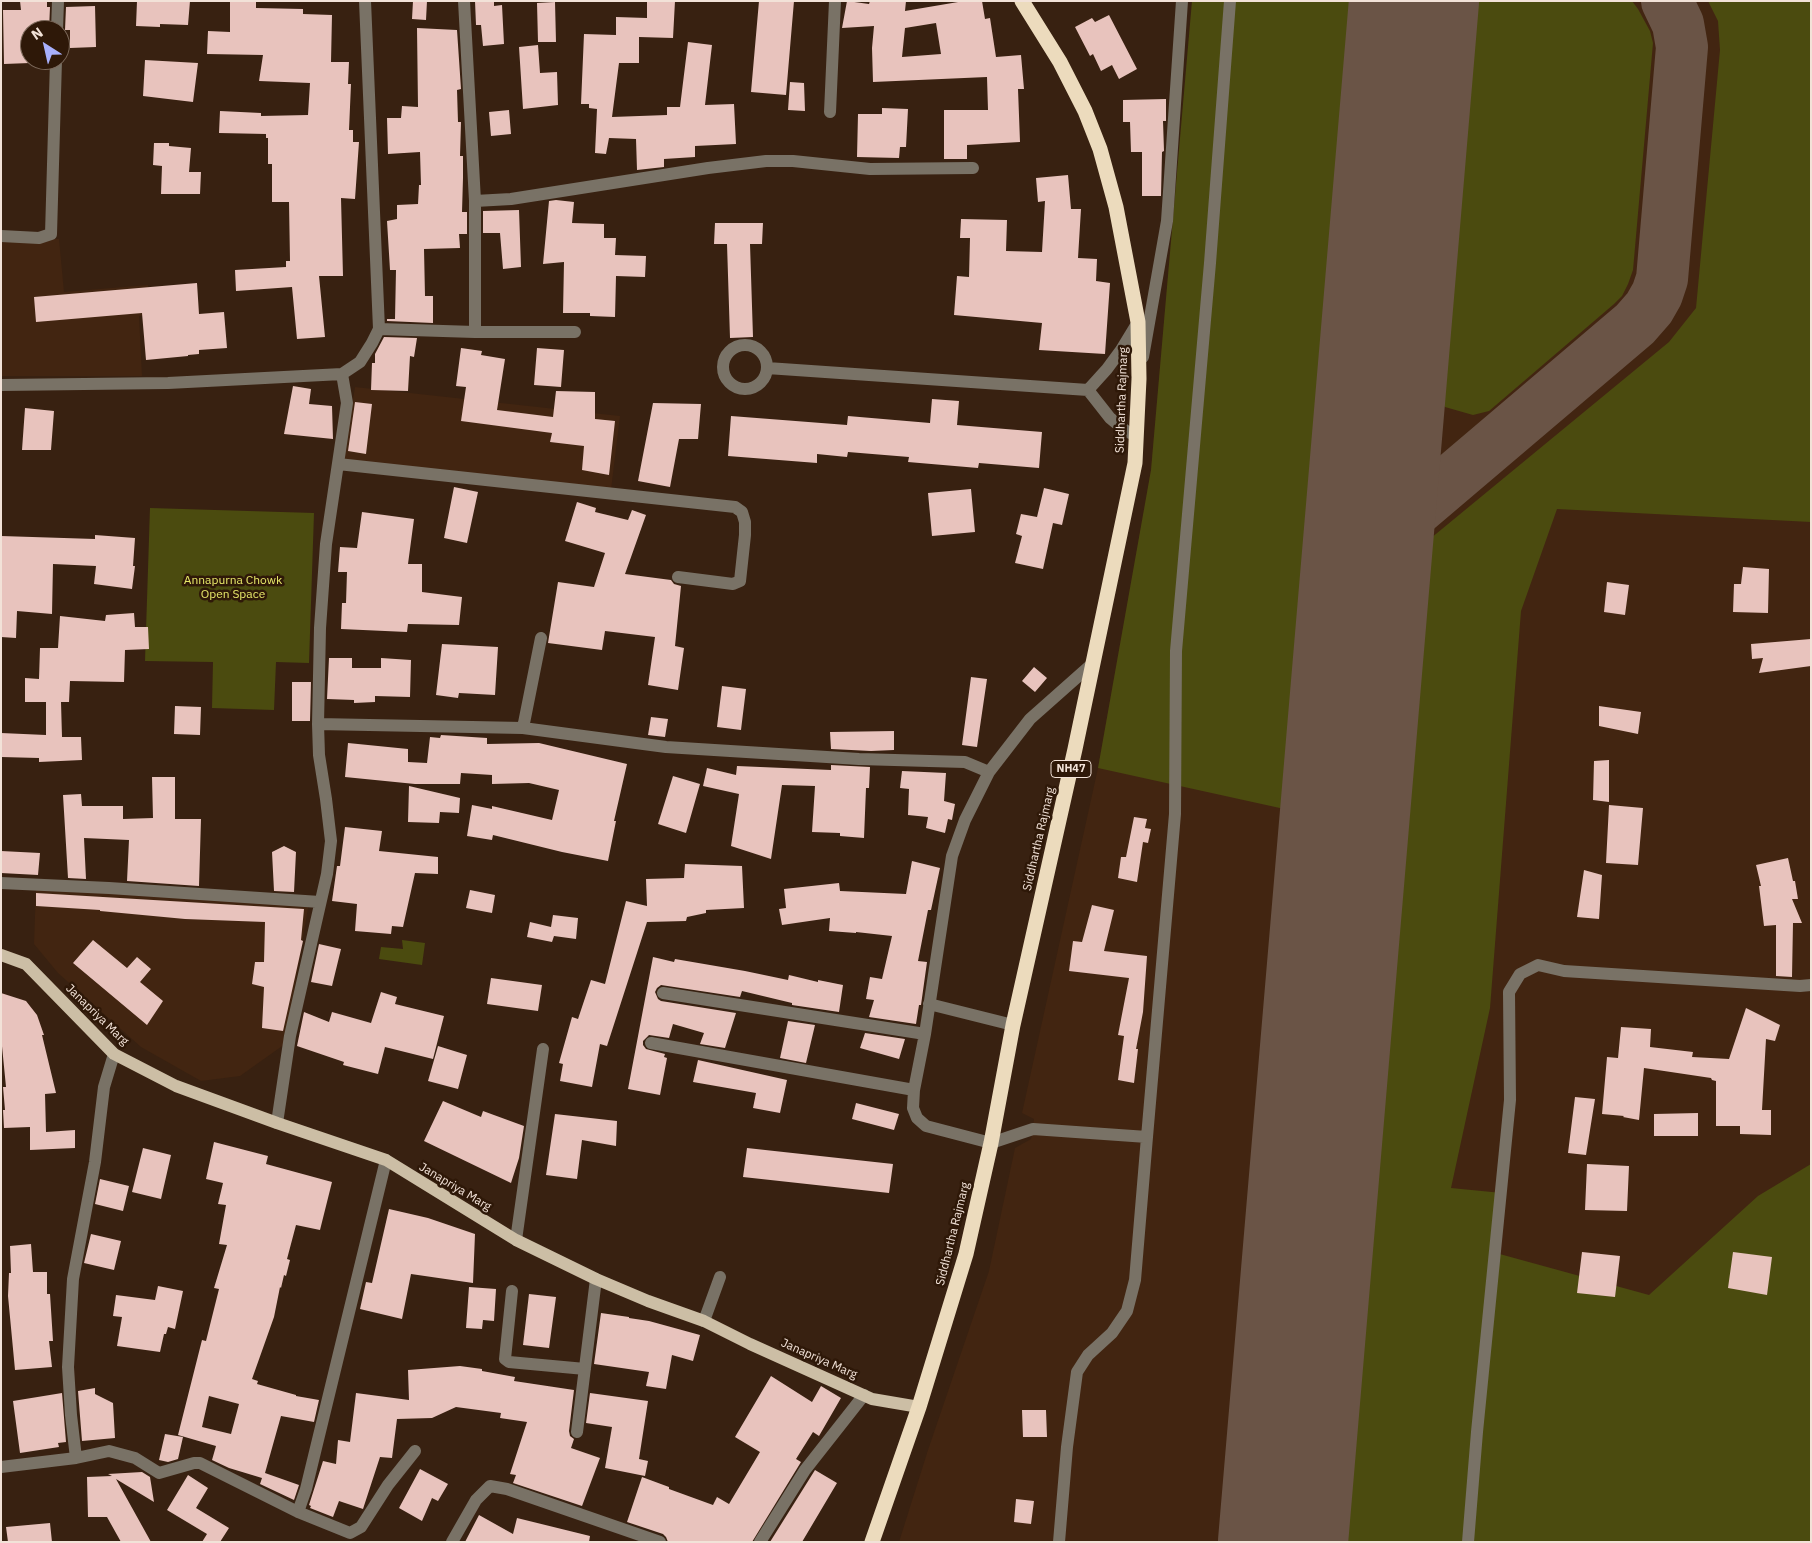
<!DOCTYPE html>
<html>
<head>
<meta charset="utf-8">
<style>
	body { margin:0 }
	#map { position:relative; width:1812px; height:1543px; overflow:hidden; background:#382111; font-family:"IBM Plex Sans",sans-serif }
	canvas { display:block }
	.frame { position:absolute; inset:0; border:2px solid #f2e2d8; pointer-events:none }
	.north { position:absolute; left:20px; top:20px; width:50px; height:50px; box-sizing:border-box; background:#2e1808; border:1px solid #7c695b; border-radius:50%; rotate:325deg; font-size:14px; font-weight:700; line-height:20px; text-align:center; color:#f2e2d8 }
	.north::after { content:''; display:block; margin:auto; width:18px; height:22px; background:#a8b0fc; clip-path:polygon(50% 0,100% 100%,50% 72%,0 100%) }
</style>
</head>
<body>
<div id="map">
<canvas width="1812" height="1543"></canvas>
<div class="frame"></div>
<div class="north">N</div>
</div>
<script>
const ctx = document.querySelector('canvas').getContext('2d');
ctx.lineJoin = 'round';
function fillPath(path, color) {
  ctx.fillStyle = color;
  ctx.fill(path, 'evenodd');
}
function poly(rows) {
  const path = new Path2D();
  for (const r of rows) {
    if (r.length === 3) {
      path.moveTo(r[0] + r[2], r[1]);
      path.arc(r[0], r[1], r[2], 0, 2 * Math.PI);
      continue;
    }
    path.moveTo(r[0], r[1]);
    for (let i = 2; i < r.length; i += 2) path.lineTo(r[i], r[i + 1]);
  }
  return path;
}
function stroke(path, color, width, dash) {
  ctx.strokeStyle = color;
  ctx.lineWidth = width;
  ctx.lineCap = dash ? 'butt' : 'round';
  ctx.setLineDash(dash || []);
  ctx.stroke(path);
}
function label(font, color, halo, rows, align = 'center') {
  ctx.font = font + ' "IBM Plex Sans",sans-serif';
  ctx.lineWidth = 5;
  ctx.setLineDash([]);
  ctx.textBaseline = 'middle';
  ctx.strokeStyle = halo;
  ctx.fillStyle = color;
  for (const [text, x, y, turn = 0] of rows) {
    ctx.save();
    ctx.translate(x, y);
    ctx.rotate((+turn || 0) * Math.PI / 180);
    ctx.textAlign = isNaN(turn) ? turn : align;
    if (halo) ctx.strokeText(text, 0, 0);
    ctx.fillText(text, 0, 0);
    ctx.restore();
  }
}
const built = poly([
	[1192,1,1811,1,1811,1542,899,1542,928,1450,989,1271,1015,1148,1031,1139,1033,1129,1034,1119,1022,1113,1098,768,1151,470],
	[1,239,59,239,64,292,148,285,151,315,139,316,142,376,1,376],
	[355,387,620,416,611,490,343,463],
	[36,887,309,902,285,1044,240,1076,201,1081,141,1047,58,973,34,944]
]);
const green = poly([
	[1192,1,1367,1,1298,812,1098,768,1151,470],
	[1459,1,1632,1,1638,9,1650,31,1653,43,1633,270,1628,284,1622,296,1614,304,1489,411,1473,415,1445,407,1435,397,1427,383],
	[1708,1,1811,1,1811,522,1557,509,1521,611,1490,1008,1451,1188,1502,1193,1496,1253,1649,1295,1758,1196,1811,1164,1811,1542,1332,1542,1425,543,1669,342,1696,308,1720,50,1718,21],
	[150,508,314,513,309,663,276,662,274,710,212,708,213,662,145,661],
	[402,940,425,943,422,965,379,959,381,947,403,949]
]);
const taxiway = poly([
	[1365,580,1381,548,1416,510,1635,324,1649,308,1657,294,1662,279,1682,47,1678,24,1667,1]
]);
const runway = poly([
	[1283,1542,1414,1]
]);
const building = poly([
	[20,1,47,1,47,7,50,7,49,30,30,30,30,63,4,64,3,10,21,10],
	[137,1,190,1,188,25,160,24,160,27,136,26],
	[230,1,256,1,256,8,303,9,303,14,332,15,331,62,349,62,348,84,351,84,349,130,353,130,353,142,359,142,355,199,341,198,343,276,319,276,325,337,297,339,292,287,236,291,235,270,286,267,286,261,290,261,289,202,272,202,272,164,268,164,268,138,266,138,266,134,219,133,220,111,261,113,261,116,308,115,310,83,259,81,263,55,207,54,208,31,230,32],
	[413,1,427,1,426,20,412,19],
	[475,1,494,1,494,6,502,5,504,44,483,46,481,25,476,25],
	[647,1,675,1,673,38,639,37,639,63,619,63,612,117,667,115,667,107,680,107,688,42,712,45,705,105,734,104,736,144,695,146,695,157,664,159,664,167,637,170,636,139,609,138,606,154,595,153,597,109,589,108,589,104,581,104,584,34,616,35,616,17,647,18],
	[759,1,794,1,786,95,751,92],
	[847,1,869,4,870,1,906,1,905,11,964,1,982,1,985,19,990,18,996,57,1021,55,1024,89,1018,89,1020,142,967,145,967,159,944,159,944,110,988,110,987,77,873,82,872,48,874,26,842,28],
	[936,23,941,54,902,57,905,28],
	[555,2,556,42,538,42,537,3],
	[95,6,96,47,70,48,70,30,65,30,66,7],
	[1109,15,1137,69,1119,79,1112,65,1101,71,1093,54,1090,56,1075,27,1092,18,1095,22],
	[417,28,457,30,461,89,457,90,458,122,461,122,460,156,463,156,463,178,462,212,467,212,467,234,459,234,460,248,424,249,425,296,433,296,433,323,387,321,387,319,395,319,396,270,390,270,387,221,397,219,397,205,418,204,419,185,421,185,420,152,388,154,387,118,401,118,402,106,418,107],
	[538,45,540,73,557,72,558,105,523,109,519,47],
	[145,60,198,63,193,102,143,96],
	[790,82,804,83,805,111,788,110],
	[1166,99,1166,121,1163,121,1164,151,1162,152,1161,196,1142,196,1142,152,1131,152,1130,122,1123,122,1123,100],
	[882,108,908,109,906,147,900,147,899,158,857,157,858,114,882,114],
	[509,110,511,134,491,136,489,112],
	[154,143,169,143,169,146,191,148,189,172,201,172,200,194,161,194,162,166,153,165],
	[1068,175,1071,209,1081,209,1078,258,1097,259,1096,281,1110,283,1105,354,1039,350,1042,323,954,315,957,276,969,277,970,238,960,238,961,219,1007,220,1006,251,1042,252,1045,201,1038,202,1036,178],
	[556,200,574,202,572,223,604,224,604,238,616,238,615,255,646,256,645,277,616,276,615,317,590,316,590,313,563,313,564,262,543,264,549,201],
	[519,210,521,267,503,269,500,233,483,233,483,211],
	[715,223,763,223,762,244,750,244,753,337,730,338,727,244,714,244],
	[197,283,199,314,224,312,227,348,199,350,199,354,188,355,188,356,146,360,142,313,36,322,34,297],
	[384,337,417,338,414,357,410,356,408,391,371,390,372,363,375,363,375,354],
	[461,348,482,351,481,355,505,359,497,410,553,417,556,391,595,392,595,419,615,421,609,475,582,470,584,446,550,442,552,433,461,421,466,387,456,386],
	[537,348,564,350,561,387,534,385],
	[293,386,311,389,309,404,332,406,333,439,284,434],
	[932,399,959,401,957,425,1042,432,1039,468,979,463,978,468,908,462,909,457,848,452,847,457,817,454,817,463,728,456,731,416,847,425,848,416,930,423],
	[355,402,372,404,366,454,348,451],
	[653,403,701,404,698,439,679,439,670,487,638,481],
	[25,408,54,411,51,450,22,450],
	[454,487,478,492,467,543,444,538],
	[1044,488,1069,494,1062,525,1053,523,1043,569,1015,563,1022,536,1016,534,1021,514,1037,517],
	[971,489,975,532,932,536,928,493],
	[577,502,596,508,595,512,628,520,632,510,646,515,625,574,671,580,674,584,681,586,675,646,684,648,678,690,648,685,655,637,605,631,602,650,548,643,558,582,594,587,605,553,565,541],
	[362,512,414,519,408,564,422,564,422,592,462,597,459,625,408,624,407,632,341,629,342,603,346,603,347,572,338,572,340,547,357,548],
	[95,535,135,538,133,566,135,566,132,589,94,584,96,566,53,564,52,614,17,611,16,638,1,637,1,536,95,539],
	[1743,567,1769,569,1768,613,1733,612,1734,584,1741,584],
	[1607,582,1629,585,1625,615,1604,612],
	[134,613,135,627,148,627,149,649,125,650,124,682,70,681,69,702,61,702,62,737,81,737,82,760,39,762,39,758,1,757,1,733,46,735,46,702,25,702,25,678,39,679,40,648,58,648,60,616,105,621,106,615],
	[1811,639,1811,666,1759,673,1763,658,1752,659,1751,644],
	[442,644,498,647,495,695,459,693,458,698,436,695],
	[329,658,352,658,352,668,381,668,381,658,411,660,410,697,375,696,375,702,354,703,354,700,327,699],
	[1034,667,1047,678,1035,692,1022,681],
	[971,677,987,679,977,747,962,745],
	[292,682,311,682,310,721,292,721],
	[722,686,746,689,741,730,717,727],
	[175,706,201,707,200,735,174,734],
	[1599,706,1641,712,1638,734,1599,726],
	[651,717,668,719,665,737,648,735],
	[894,731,894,750,871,751,831,749,830,732],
	[441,735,487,738,487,744,539,743,627,764,614,821,616,821,608,861,562,852,493,835,492,840,467,836,472,805,492,809,492,806,552,820,559,790,529,783,492,784,492,775,461,773,460,784,415,784,345,777,348,743,408,749,408,762,427,763,430,737,440,738],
	[1609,760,1609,802,1593,800,1594,761],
	[831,765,870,767,869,788,866,788,864,838,840,836,840,833,812,832,815,786,782,785,771,859,731,846,739,794,703,786,707,768,736,775,737,766,831,770],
	[902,771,946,773,944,801,955,804,952,820,948,819,945,833,926,828,928,817,908,815,909,789,900,788],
	[673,776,700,784,686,833,658,824],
	[152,777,175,777,175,819,201,819,199,886,127,881,129,840,84,838,86,879,68,878,63,795,81,794,82,806,123,806,123,819,153,818],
	[409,786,460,798,459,813,440,812,439,823,408,822],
	[1609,805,1643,808,1638,865,1606,863],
	[1134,817,1147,819,1145,828,1151,829,1148,843,1143,842,1137,882,1118,878,1121,857,1126,857],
	[345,827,382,831,379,851,438,857,438,874,415,873,403,927,392,926,391,934,355,931,357,904,332,901,337,866,340,866],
	[284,846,296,852,294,892,274,891,272,852],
	[1,851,40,853,38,875,1,873],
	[1788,858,1793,881,1795,881,1798,899,1792,899,1802,923,1793,923,1792,977,1776,976,1776,925,1764,926,1759,886,1761,886,1756,865],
	[912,861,940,868,931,910,928,910,918,961,927,962,921,1005,919,1005,916,1024,869,1017,874,1000,866,999,870,977,882,979,892,936,856,932,856,933,829,931,830,918,782,925,779,909,786,908,784,889,839,883,840,891,906,894],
	[685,864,742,866,744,908,706,910,706,913,687,917,686,921,647,922,607,1046,600,1044,592,1087,560,1081,563,1064,559,1063,572,1017,578,1019,591,980,605,984,626,901,647,906,646,879,684,878],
	[1584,870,1602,875,1599,919,1577,917],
	[470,890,495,895,492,913,466,908],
	[36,893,304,909,301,940,303,941,283,1031,262,1028,264,987,252,984,255,962,264,962,265,922,185,919,100,911,100,910,36,906],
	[1092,905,1114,910,1104,951,1147,956,1143,1012,1136,1049,1138,1049,1134,1083,1118,1080,1124,1036,1118,1035,1129,978,1069,971,1073,941,1082,942],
	[553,915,578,918,576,939,554,936,552,942,527,937,530,922,551,927],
	[93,940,127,968,137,957,151,969,140,982,163,1001,147,1025,73,963],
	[319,944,341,949,332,986,311,982],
	[653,957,674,962,675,959,745,971,788,980,789,975,818,982,818,980,843,985,839,1012,792,1005,792,1003,742,991,740,997,661,985,657,988,655,992,658,999,661,1001,736,1013,725,1048,700,1044,704,1033,673,1024,669,1038,649,1035,643,1041,643,1045,646,1049,665,1054,664,1057,667,1058,660,1095,628,1089],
	[491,978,542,985,538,1011,487,1004],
	[381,992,397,997,395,1004,444,1016,433,1059,385,1047,378,1074,343,1065,344,1062,297,1046,304,1012,329,1022,332,1012,371,1023],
	[1,993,26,1001,37,1015,44,1035,42,1035,56,1093,45,1094,46,1132,75,1130,75,1148,30,1150,30,1127,4,1128,3,1110,5,1110,3,1087,6,1087,1,1036],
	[1746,1008,1780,1025,1775,1041,1766,1039,1762,1110,1771,1110,1771,1135,1740,1134,1740,1126,1716,1126,1716,1081,1712,1080,1711,1078,1644,1068,1639,1120,1623,1117,1624,1116,1602,1114,1607,1057,1618,1058,1621,1027,1651,1029,1650,1047,1693,1052,1692,1057,1729,1059],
	[788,1021,815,1025,806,1063,780,1058],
	[865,1033,905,1039,899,1059,860,1048],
	[438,1046,467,1055,458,1089,428,1081],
	[698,1060,787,1080,780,1113,753,1108,756,1093,693,1082],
	[1575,1097,1595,1099,1586,1155,1568,1153],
	[443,1101,481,1117,483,1111,524,1126,519,1158,511,1183,424,1141],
	[856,1103,899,1114,894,1130,852,1119],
	[1698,1113,1698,1136,1654,1136,1654,1114],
	[555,1114,617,1121,616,1146,582,1140,577,1179,546,1175],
	[214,1142,268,1156,266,1164,332,1182,320,1230,296,1225,287,1259,290,1260,286,1276,284,1275,281,1288,280,1287,274,1317,252,1379,258,1381,257,1384,296,1395,296,1396,319,1400,314,1422,281,1416,265,1473,299,1485,294,1500,260,1484,262,1478,229,1468,212,1460,216,1446,178,1435,202,1340,206,1341,219,1289,214,1288,227,1245,219,1244,226,1205,218,1204,223,1183,206,1179],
	[209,1396,239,1404,231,1434,202,1427],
	[143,1148,171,1155,161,1199,132,1192],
	[747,1148,893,1164,889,1193,743,1177],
	[1587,1164,1629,1166,1627,1211,1585,1210],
	[100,1179,129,1186,123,1211,95,1204],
	[389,1209,428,1218,475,1234,473,1283,411,1274,402,1319,360,1309,366,1282,372,1283],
	[91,1234,121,1241,114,1270,84,1263],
	[31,1244,33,1272,47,1272,47,1294,50,1294,53,1341,49,1341,52,1367,15,1370,8,1296,9,1273,11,1273,10,1246],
	[1582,1252,1620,1256,1615,1297,1577,1293],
	[1733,1252,1772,1257,1767,1295,1728,1288],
	[158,1286,183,1291,175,1329,168,1327,166,1334,164,1334,160,1352,117,1346,122,1317,113,1316,116,1295,155,1300],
	[469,1287,496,1289,494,1321,483,1320,482,1329,466,1328],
	[529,1294,556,1297,549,1348,523,1345],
	[601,1313,629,1317,629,1318,649,1321,700,1335,693,1361,672,1355,666,1389,646,1386,649,1372,594,1364],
	[460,1366,482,1369,482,1371,515,1377,514,1381,574,1390,569,1431,570,1436,574,1439,571,1448,600,1458,582,1506,513,1483,516,1475,510,1474,527,1422,500,1418,501,1413,456,1407,432,1418,397,1419,392,1458,380,1457,363,1509,339,1501,333,1517,310,1508,311,1506,309,1505,323,1461,336,1464,338,1440,350,1442,356,1393,409,1400,408,1370],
	[771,1376,812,1402,821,1386,841,1398,819,1436,813,1432,796,1459,801,1462,752,1542,668,1542,666,1537,663,1534,627,1522,642,1477,669,1487,669,1489,713,1505,717,1497,729,1504,760,1452,735,1437],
	[95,1388,95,1394,113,1403,115,1438,82,1441,78,1391],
	[62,1393,66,1442,58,1443,59,1447,20,1453,13,1401],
	[590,1393,648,1401,639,1459,648,1461,645,1476,605,1468,612,1427,586,1423],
	[1022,1410,1046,1410,1047,1437,1023,1437],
	[165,1434,183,1437,178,1459,168,1462,159,1460],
	[420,1469,448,1484,438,1501,432,1498,422,1521,399,1508],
	[815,1470,837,1483,802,1542,770,1542],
	[142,1472,150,1477,154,1502,116,1479,151,1542,121,1542,107,1517,88,1517,87,1477,112,1476,108,1474],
	[188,1475,208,1488,196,1508,229,1528,220,1542,202,1542,207,1534,167,1510],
	[1016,1499,1034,1501,1031,1524,1014,1522],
	[479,1515,513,1534,517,1518,590,1536,589,1542,465,1542],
	[50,1523,52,1542,8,1542,6,1527]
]);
const minor = poly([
	[464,1,475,201,475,332,575,332],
	[57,30,58,1],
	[830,112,835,1],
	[475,201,511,199,708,168,766,161,793,161,870,169,973,168],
	[1,236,39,238,51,234,56,60],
	[379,329,475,332],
	[745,367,22],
	[1143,357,1167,221,1182,1],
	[767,368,1088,390,1110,418,1126,431,1137,436],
	[1,385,168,383,342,374,360,362,372,343,379,329,365,1],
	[1088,390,1107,369,1121,350,1138,322],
	[338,464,735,507,742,512,745,522,745,535,740,581,733,584,678,577],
	[1092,664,1030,719,989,772,965,820,952,856,925,1034,914,1090,913,1108,917,1118,926,1126,991,1143,1033,1129,1147,1137,1175,814,1176,651,1210,263,1230,1],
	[318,724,523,728,666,747,859,759,965,762,989,772],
	[523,728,541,638],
	[1,883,109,888,320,902],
	[663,993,925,1034],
	[929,1004,1013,1025],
	[651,1043,914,1090],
	[277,1123,290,1036,327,874,331,841,326,799,319,755,318,724,320,628,326,544,347,403,342,374],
	[516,1240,543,1049],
	[512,1291,505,1359,509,1362,585,1369],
	[704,1321,720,1277],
	[577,1432,596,1279],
	[76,1458,109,1451,135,1458,159,1473,194,1463,200,1463,298,1512,350,1533,361,1527,388,1485,415,1451],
	[1,1467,76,1458,71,1415,68,1367,73,1279,95,1162,104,1087,114,1054],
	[298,1512,306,1489,386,1160],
	[452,1542,476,1500,490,1486,507,1489,660,1542],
	[760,1542,805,1470,864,1395],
	[1059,1542,1067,1447,1077,1372,1088,1355,1112,1333,1127,1311,1135,1280,1147,1137],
	[1468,1542,1477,1432,1510,1100,1509,992,1520,974,1538,965,1564,971,1800,986,1811,985]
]);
const major = poly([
	[1,955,26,964,114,1054,176,1086,277,1123,386,1160,516,1240,596,1279,648,1301,704,1321,750,1344,872,1399,919,1407]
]);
const highway = poly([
	[872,1542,919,1407,966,1254,991,1143,1013,1025,1075,749,1135,463,1139,379,1138,322,1116,207,1100,149,1085,111,1060,62,1022,1]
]);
const shields = [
	[1071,769,40]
];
const shieldNames = [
	["NH47",1071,769]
];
const streetNames = [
	["Siddhartha Rajmarg",1122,400,-88],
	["Siddhartha Rajmarg",1039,839,-77],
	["Janapriya Marg",97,1015,44],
	["Janapriya Marg",455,1187,31],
	["Siddhartha Rajmarg",953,1234,-76],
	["Janapriya Marg",819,1359,24]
];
const parkNames = [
	["Annapurna Chowk",233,581],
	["Open Space",233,595]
];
fillPath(built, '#422511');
fillPath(green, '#4b4b0f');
stroke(taxiway, '#6a5446', 52);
stroke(runway, '#6a5446', 130);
fillPath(building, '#e8c3bd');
stroke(minor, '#797266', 12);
stroke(major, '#ccbea5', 12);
stroke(highway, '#ecdbbd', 15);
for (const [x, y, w] of shields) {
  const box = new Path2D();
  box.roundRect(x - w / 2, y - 8.5, w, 17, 4);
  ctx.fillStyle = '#2e1808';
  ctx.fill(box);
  stroke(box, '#f2e2d8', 1);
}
label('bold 11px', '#f2e2d8', null, shieldNames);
label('12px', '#f2e2d8', '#2e1808', streetNames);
label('12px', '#e8e96a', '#2e1808', parkNames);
</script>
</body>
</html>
